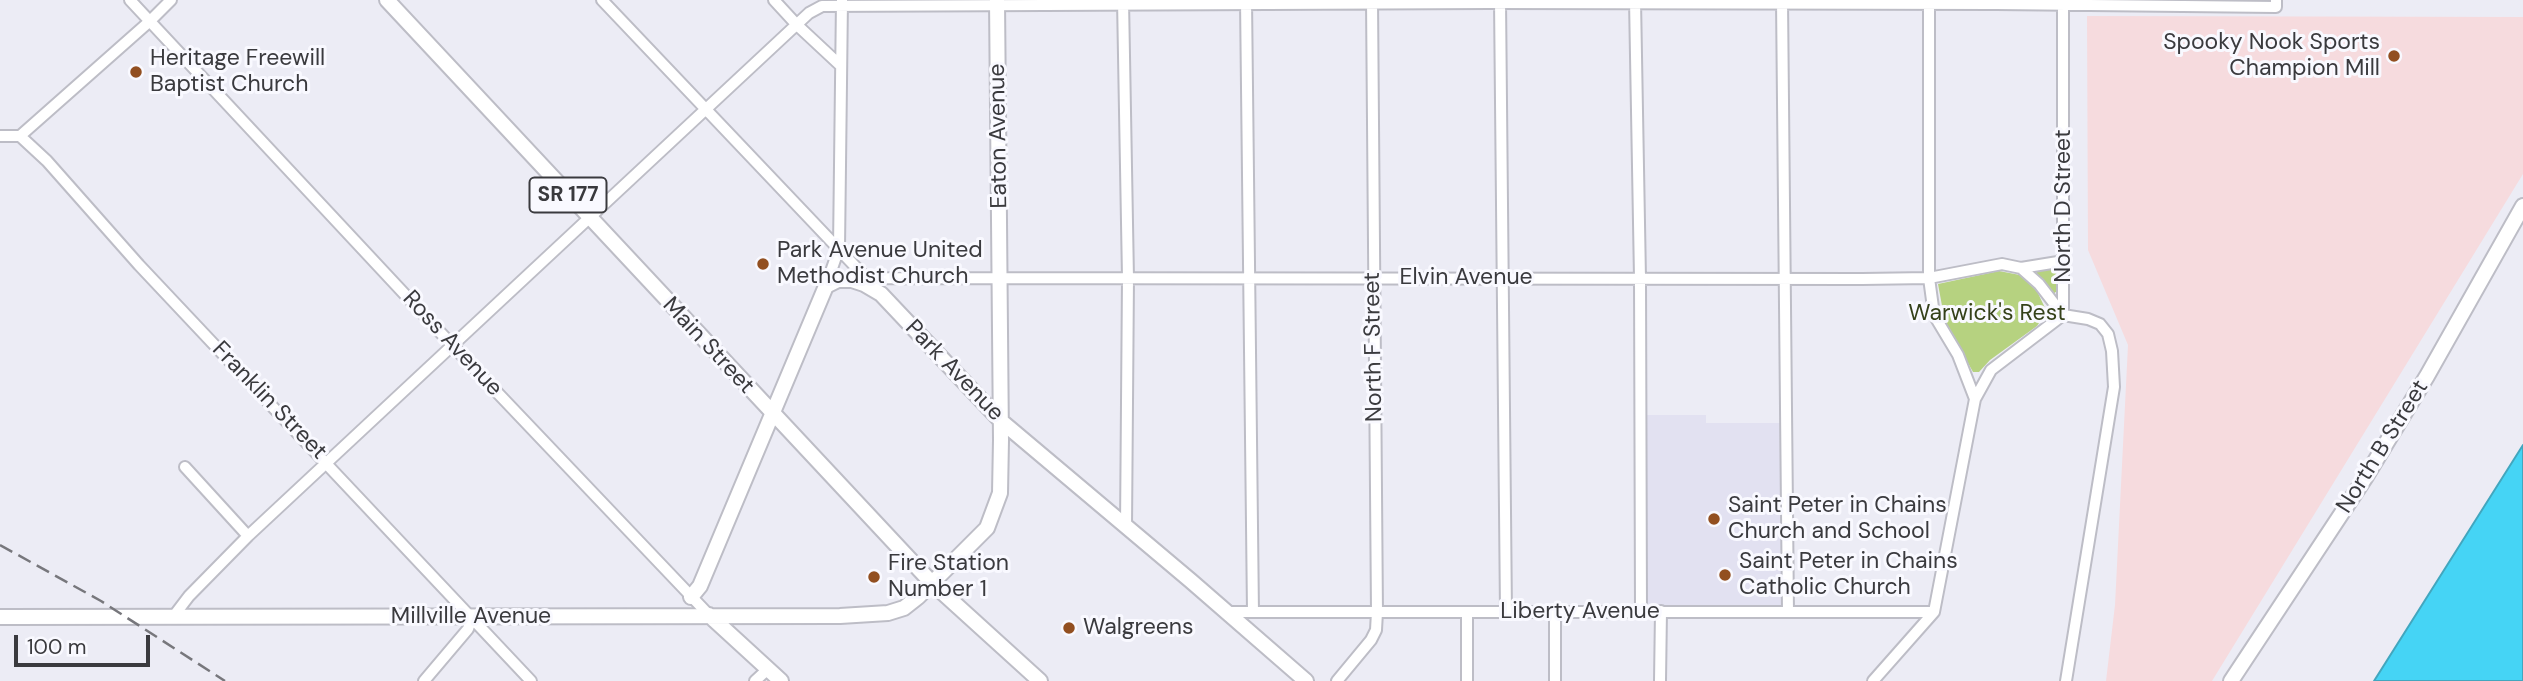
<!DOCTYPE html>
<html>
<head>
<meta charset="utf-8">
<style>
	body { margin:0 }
	#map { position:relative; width:2523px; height:681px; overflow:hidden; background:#ececf5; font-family:"DM Sans",sans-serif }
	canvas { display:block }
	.scale { position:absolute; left:14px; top:635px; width:136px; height:32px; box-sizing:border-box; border:4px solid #3a3a3e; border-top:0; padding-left:9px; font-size:21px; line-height:24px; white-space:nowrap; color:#3a3a3e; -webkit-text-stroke:5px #f9f9ff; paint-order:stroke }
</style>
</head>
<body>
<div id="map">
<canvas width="2523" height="681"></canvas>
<div class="scale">100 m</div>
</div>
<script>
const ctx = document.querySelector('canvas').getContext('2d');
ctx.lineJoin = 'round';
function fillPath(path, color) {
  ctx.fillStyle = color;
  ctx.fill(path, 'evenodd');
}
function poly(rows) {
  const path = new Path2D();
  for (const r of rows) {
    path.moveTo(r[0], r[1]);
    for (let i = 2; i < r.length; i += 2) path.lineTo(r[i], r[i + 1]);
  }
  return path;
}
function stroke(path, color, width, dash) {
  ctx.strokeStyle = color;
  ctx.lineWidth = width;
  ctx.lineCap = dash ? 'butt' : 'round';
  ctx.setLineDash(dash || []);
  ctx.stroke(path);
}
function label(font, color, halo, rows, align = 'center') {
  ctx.font = font + ' "DM Sans",sans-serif';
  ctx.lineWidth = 6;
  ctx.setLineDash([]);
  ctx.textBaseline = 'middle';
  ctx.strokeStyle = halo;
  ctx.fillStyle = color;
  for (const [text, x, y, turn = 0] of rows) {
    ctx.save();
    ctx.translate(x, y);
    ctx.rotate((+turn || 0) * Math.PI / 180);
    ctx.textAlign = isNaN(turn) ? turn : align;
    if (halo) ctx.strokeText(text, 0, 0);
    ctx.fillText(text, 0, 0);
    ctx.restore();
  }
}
const commercial = poly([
	[2087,16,2523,17,2523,174,2212,681,2106,681,2115,605,2128,345,2088,250]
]);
const built = poly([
	[1640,415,1706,415,1706,423,1787,423,1788,611,1641,611]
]);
const green = poly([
	[2054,267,2059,271,2057,291,2052,295,2036,274,2038,270],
	[1999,271,2025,276,2037,291,2045,308,2043,317,2037,326,1990,360,1979,372,1973,372,1945,322,1938,284]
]);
const water = poly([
	[2523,445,2523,681,2374,681,2523,445]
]);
const minor = poly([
	[130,0,453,346,709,615],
	[602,0,870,282],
	[774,0,797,25,841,66],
	[1123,0,1128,278,1126,527],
	[1246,0,1253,612],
	[1500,0,1506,612],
	[1635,0,1640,278,1641,611],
	[1782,0,1788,611],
	[1929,0,1929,278,1934,315,1958,355,1975,399],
	[2063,0,2063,315],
	[0,136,20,136,47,161,139,265,531,681],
	[20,136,150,21,171,0],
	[2021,268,2039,284,2063,315,2088,319,2100,324,2108,334,2112,351,2114,387,2066,681],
	[867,278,1862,279,1929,278,2002,264,2021,268,2064,261],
	[826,286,839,248,842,0],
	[185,467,248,536],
	[1226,612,1934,612],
	[173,617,189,596,248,536,809,13,822,6,1489,3,1996,4,2276,7,2276,0],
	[424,681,468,629,472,617],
	[755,681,768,669],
	[1337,681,1371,640,1376,630,1377,612,1372,0],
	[1467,681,1467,613],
	[1555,681,1555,611],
	[1660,681,1661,611],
	[1873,681,1934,612,1975,399,1991,370,2063,315]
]);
const major = poly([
	[387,0,931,582,1040,681],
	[691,597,700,586,826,286,838,280,852,280,864,284,881,294,1001,421,1191,581,1306,681],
	[709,615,781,681],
	[0,617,840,616,888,613,904,608,918,597,987,528,1000,493,1001,440,997,0],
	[2231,681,2365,478,2427,376,2523,206]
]);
const rail = poly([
	[0,545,101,601,225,681]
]);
const markers = [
	[2394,56,7,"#924f20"],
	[136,72,7,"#924f20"],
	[763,264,7,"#924f20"],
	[1714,519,7,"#924f20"],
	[1725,575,7,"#924f20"],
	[874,577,7,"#924f20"],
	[1069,628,7,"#924f20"]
];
const shields = [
	[568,195,77]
];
const shieldNames = [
	["SR 177",568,195]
];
const poiNames = [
	["Spooky Nook Sports",2380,43,"right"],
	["Champion Mill",2380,69,"right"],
	["Heritage Freewill",150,59],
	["Baptist Church",150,85],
	["Park Avenue United",777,251],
	["Methodist Church",777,277],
	["Saint Peter in Chains",1728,506],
	["Church and School",1728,532],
	["Saint Peter in Chains",1739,562],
	["Catholic Church",1739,588],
	["Fire Station",888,564],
	["Number 1",888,590],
	["Walgreens",1083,628]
];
const streetNames = [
	["Eaton Avenue",999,136,-91],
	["North D Street",2064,206,-90],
	["Elvin Avenue",1466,278],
	["Ross Avenue",452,344,47],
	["Main Street",708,346,47],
	["North F Street",1374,347,-91],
	["Park Avenue",954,371,46],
	["Franklin Street",269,401,46],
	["North B Street",2383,447,-58],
	["Liberty Avenue",1580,612],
	["Millville Avenue",471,617]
];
const parkNames = [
	["Warwick's Rest",1987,314]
];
fillPath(commercial, '#f6dbde');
fillPath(built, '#e2e1f1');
fillPath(green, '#b6d280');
fillPath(water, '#45d4f5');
stroke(water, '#42a6be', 2);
stroke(minor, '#bdbdc6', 14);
stroke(major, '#bdbdc6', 18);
stroke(minor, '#fff', 10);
stroke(major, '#fff', 14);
stroke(rail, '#77777c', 2.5, [14, 7]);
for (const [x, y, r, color] of markers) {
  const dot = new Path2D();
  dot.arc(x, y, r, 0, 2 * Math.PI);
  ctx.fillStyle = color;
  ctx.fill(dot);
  stroke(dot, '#f9f9ff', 2.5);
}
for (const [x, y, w] of shields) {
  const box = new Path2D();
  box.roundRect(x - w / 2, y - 17.5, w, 35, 5);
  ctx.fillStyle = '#f9f9ff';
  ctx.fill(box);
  stroke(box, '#3a3a3e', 2);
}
label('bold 21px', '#3a3a3e', null, shieldNames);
label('23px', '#3a3a3e', '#f9f9ff', poiNames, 'left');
label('23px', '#3a3a3e', '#f9f9ff', streetNames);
label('23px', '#35411a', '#f9f9ff', parkNames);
</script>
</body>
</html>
